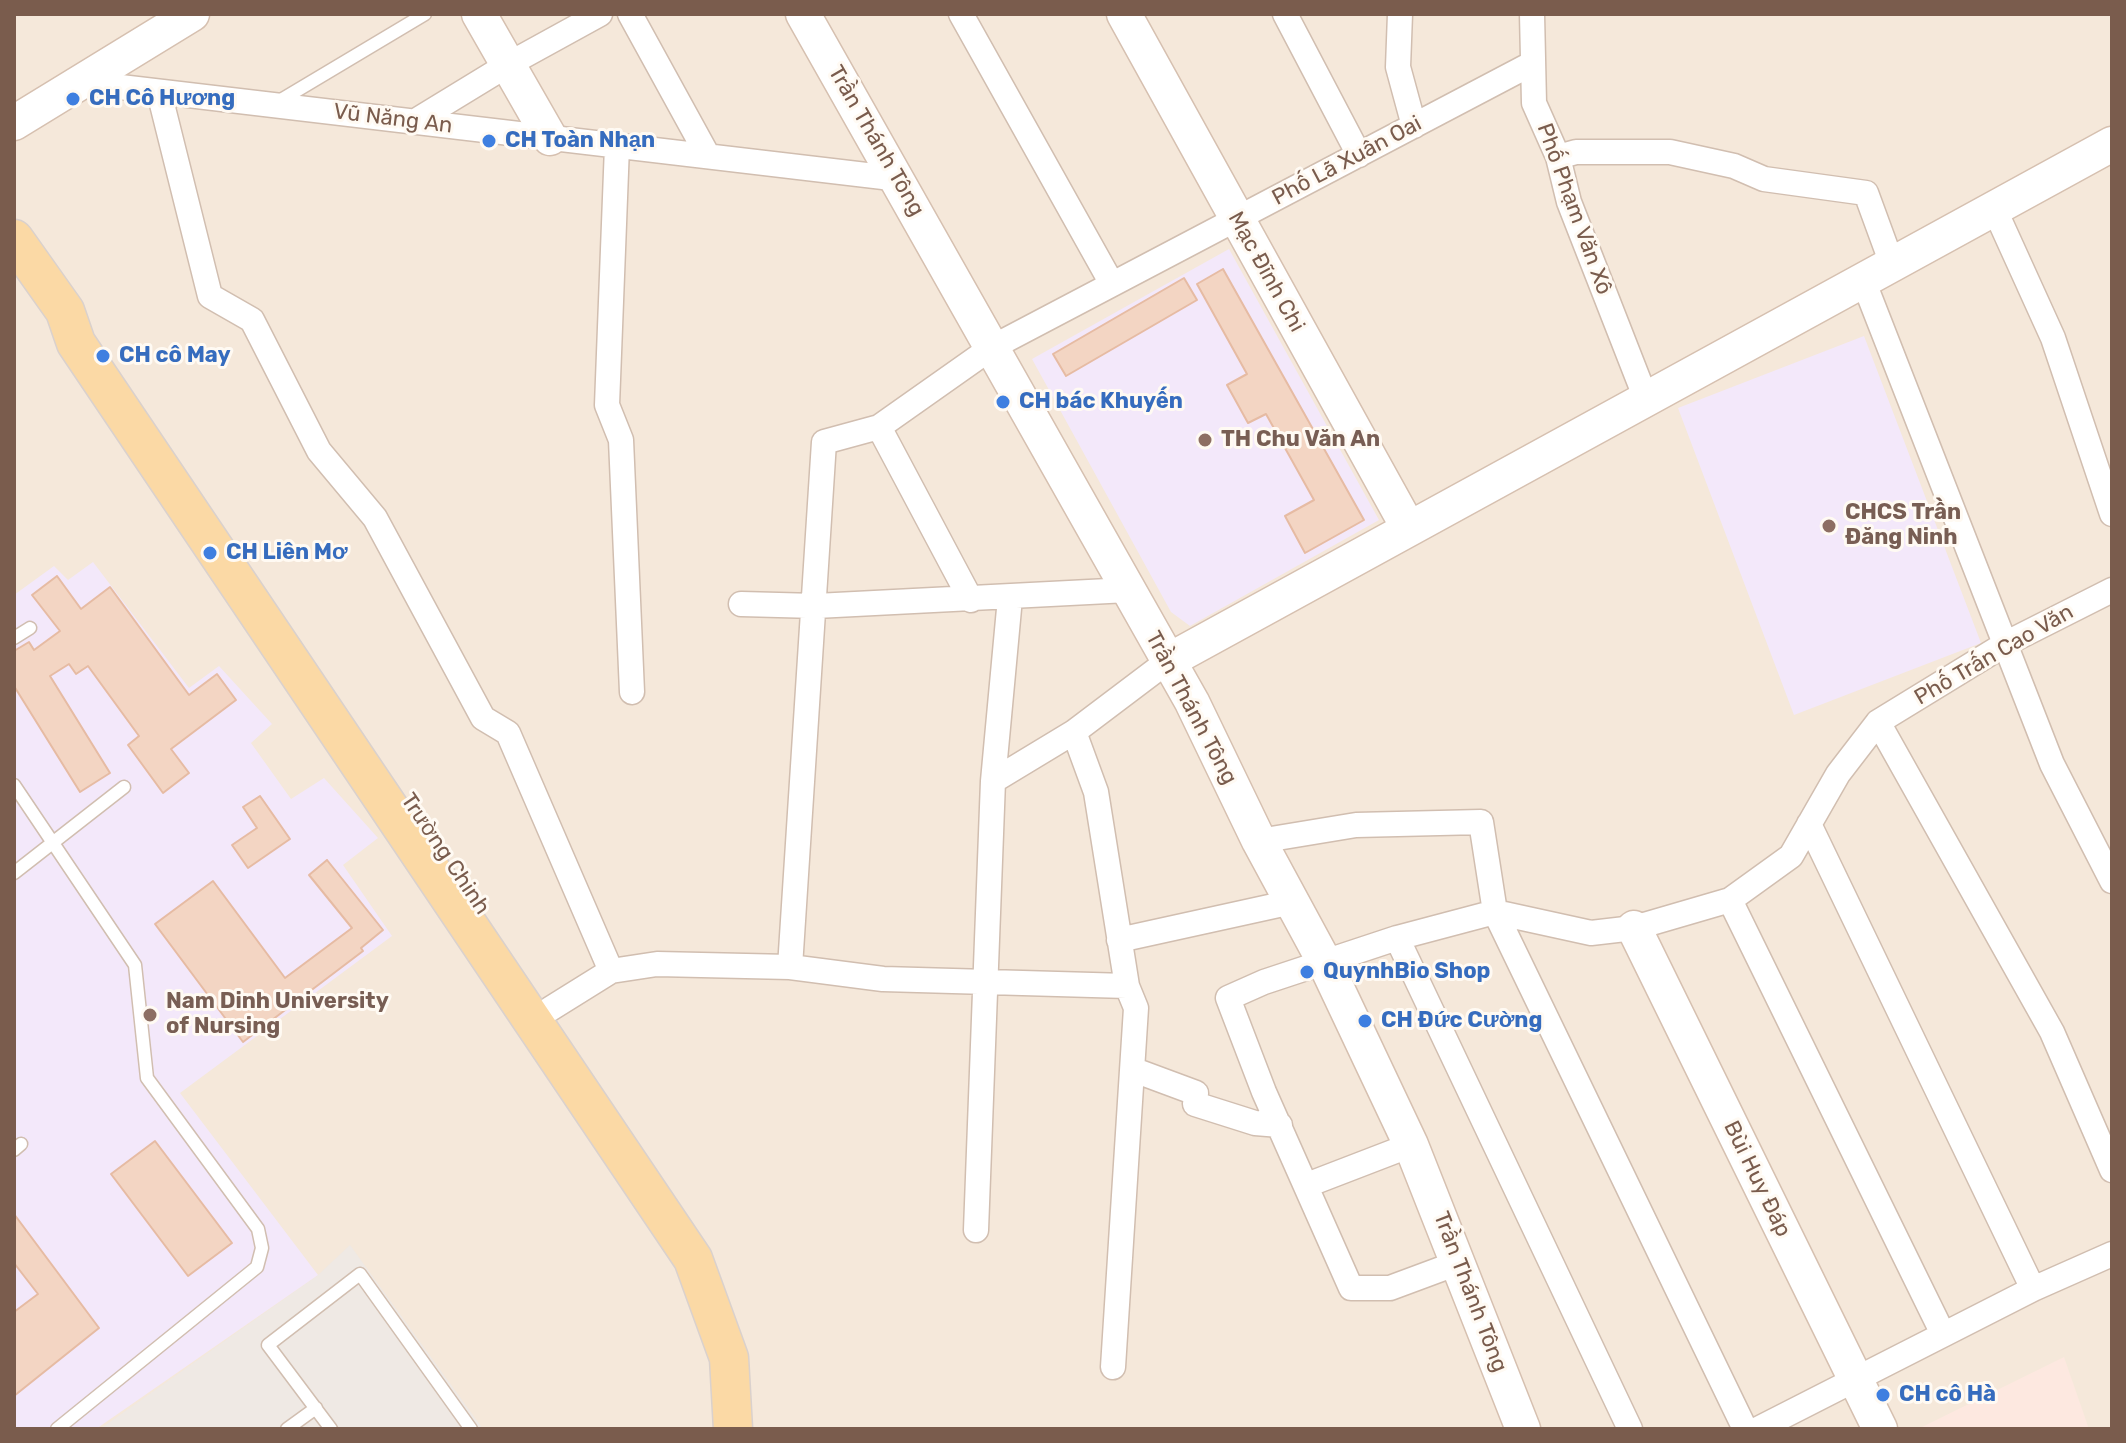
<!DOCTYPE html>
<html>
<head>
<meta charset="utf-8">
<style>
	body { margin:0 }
	#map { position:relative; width:2126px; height:1443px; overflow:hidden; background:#fdf6ec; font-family:Rubik,sans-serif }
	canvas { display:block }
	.frame { position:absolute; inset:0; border:16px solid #7a5c4d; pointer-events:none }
</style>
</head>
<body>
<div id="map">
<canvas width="2126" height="1443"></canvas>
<div class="frame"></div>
</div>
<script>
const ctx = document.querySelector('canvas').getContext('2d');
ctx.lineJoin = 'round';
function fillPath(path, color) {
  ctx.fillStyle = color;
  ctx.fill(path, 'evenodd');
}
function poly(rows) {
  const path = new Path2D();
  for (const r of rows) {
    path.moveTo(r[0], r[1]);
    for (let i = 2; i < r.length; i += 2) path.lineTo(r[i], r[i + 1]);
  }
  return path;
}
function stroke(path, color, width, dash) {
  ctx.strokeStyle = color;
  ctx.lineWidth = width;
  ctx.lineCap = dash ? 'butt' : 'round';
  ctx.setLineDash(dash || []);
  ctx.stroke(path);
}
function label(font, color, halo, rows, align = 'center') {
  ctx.font = font + ' Rubik,sans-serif';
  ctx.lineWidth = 6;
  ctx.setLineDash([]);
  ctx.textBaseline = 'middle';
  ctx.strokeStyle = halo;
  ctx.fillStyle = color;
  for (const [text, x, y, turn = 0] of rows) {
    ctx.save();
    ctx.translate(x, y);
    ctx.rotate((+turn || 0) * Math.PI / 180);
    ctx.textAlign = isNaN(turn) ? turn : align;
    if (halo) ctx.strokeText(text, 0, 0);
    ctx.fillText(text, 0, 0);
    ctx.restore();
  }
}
const residential = poly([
	[14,14,2112,14,2112,1429,14,1429]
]);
const commercial = poly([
	[2064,1357,2089,1429,1918,1429]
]);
const industrial = poly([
	[350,1245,483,1429,100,1429,318,1275]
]);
const education = poly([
	[1229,249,1379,520,1190,626,1171,612,1032,359],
	[1864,336,1981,643,1794,715,1678,408],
	[93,562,189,688,219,666,272,724,251,743,291,799,324,778,378,838,343,865,392,936,180,1093,318,1275,96,1429,14,1429,14,595,54,566,68,580]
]);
const building = poly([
	[1223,269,1364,520,1305,553,1285,516,1314,500,1266,414,1248,423,1227,385,1247,374,1197,284,1223,269],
	[1184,278,1197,300,1066,376,1053,354,1184,278],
	[57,576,81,609,110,587,189,695,217,674,236,700,171,749,189,773,163,793,128,745,139,736,88,666,76,674,69,664,50,676,110,773,80,792,14,686,14,651,29,642,34,650,60,631,32,595,57,576],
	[260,796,290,839,248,868,232,845,257,828,243,807,260,796],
	[327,860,383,930,361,948,363,951,243,1042,155,924,213,881,285,978,352,928,309,875,327,860],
	[155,1141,232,1243,188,1276,111,1174,155,1141],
	[14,1214,99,1328,14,1396,14,1312,38,1294,14,1263,14,1214]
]);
const lane = poly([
	[276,103,425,14],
	[14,638,30,628],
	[14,785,135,965,147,1078,258,1229,262,1248,257,1267,57,1429],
	[14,873,124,787],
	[14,1150,21,1144],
	[287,1429,316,1408],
	[331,1429,268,1345,360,1274,471,1429]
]);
const street = poly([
	[630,14,708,156],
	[961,14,1112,284],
	[1285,14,1359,155],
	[1400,14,1398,67,1414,126],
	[1532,14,1534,103,1558,157,1569,202,1646,399],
	[78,82,900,179],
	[159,92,210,296,252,320,319,451,375,518,483,718,508,733,611,971],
	[414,122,509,64,600,14],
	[617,146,607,405,621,440,632,692],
	[1558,157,1576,152,1670,152,1734,166,1764,179,1866,193,1892,264],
	[1994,208,2053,338,2112,514],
	[1863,280,2052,764,2112,881],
	[971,600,879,427,991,348,1533,63],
	[741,604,816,606,1128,590],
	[1878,722,2052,1032,2112,1170],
	[1074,732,1096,792,1127,986,1136,1008,1113,1367],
	[993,781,1074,732,1168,661],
	[1809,824,2033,1289],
	[1259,841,1356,825,1481,822,1495,912,1745,1429],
	[1730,900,1943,1334],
	[1397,938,1630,1429],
	[1119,940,1292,902],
	[790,967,824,442,879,427],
	[550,1009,611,971,657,964,790,967,883,979,1127,986],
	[1134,1070,1196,1093,1195,1104,1255,1123,1280,1125],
	[1307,1185,1411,1145],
	[976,1230,993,781,1010,598],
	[1460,1262,1390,1288,1351,1288,1264,1092,1228,998,1264,982,1397,938,1495,912,1591,933,1634,928,1730,900,1791,856,1838,774,1878,722,2007,643,2112,590],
	[1758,1429,2033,1289,2112,1254]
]);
const secondary = poly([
	[479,14,550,138],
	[803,14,1192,702,1259,841,1325,963,1411,1145,1523,1429],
	[1124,14,1409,529],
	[14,123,192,14],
	[1168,661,2112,144],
	[1634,928,1880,1429]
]);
const primary = poly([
	[14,239,65,311,76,343,693,1259,729,1358,733,1429]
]);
const markers = [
	[73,99,8,"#3f7fe0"],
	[489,141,8,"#3f7fe0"],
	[103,356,8,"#3f7fe0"],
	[1003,402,8,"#3f7fe0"],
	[1205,440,8,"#8d6e63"],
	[1829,526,8,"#8d6e63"],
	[210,553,8,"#3f7fe0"],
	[1307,972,8,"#3f7fe0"],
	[150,1015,8,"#8d6e63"],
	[1365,1021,8,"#3f7fe0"],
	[1883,1395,8,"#3f7fe0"]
];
const shopNames = [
	["CH Cô Hương",89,99],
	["CH Toàn Nhạn",505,141],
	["CH cô May",119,356],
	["CH bác Khuyến",1019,402],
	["CH Liên Mơ",226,553],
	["QuynhBio Shop",1323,972],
	["CH Đức Cường",1381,1021],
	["CH cô Hà",1899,1395]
];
const streetNames = [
	["Vũ Năng An",393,119,7],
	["Trần Thánh Tông",876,141,60],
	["Phố Lã Xuân Oai",1347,161,-28],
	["Phố Phạm Văn Xô",1574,209,70],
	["Mạc Đĩnh Chi",1266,272,61],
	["Phố Trấn Cao Văn",1994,655,-30],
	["Trần Thánh Tông",1191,708,62],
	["Trường Chinh",445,854,56],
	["Bùi Huy Đáp",1757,1179,64],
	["Trần Thánh Tông",1470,1292,69]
];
const educationNames = [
	["TH Chu Văn An",1221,440],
	["CHCS Trần",1845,513],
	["Đăng Ninh",1845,538],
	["Nam Dinh University",166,1002],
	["of Nursing",166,1027]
];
fillPath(residential, '#f5e8da');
fillPath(commercial, '#fde8e0');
fillPath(industrial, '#efe9e4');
fillPath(education, '#f3e8fa');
fillPath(building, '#f3d5c3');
stroke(building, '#e6bba3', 2);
stroke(lane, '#d1beb0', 15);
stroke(street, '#d1beb0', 27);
stroke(secondary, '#d6c0b0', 37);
stroke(primary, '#dad1cd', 41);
stroke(lane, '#fff', 12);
stroke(street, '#fff', 24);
stroke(secondary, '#fff', 34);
stroke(primary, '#fbd9a5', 38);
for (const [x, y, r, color] of markers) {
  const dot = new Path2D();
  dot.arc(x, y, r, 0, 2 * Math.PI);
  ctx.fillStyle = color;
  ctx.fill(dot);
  stroke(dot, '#fffaf3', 3);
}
label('bold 22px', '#366cbe', '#fffaf3', shopNames, 'left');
label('22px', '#7a5c4d', '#fffaf3', streetNames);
label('bold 22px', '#785e54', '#fffaf3', educationNames, 'left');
</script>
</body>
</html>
